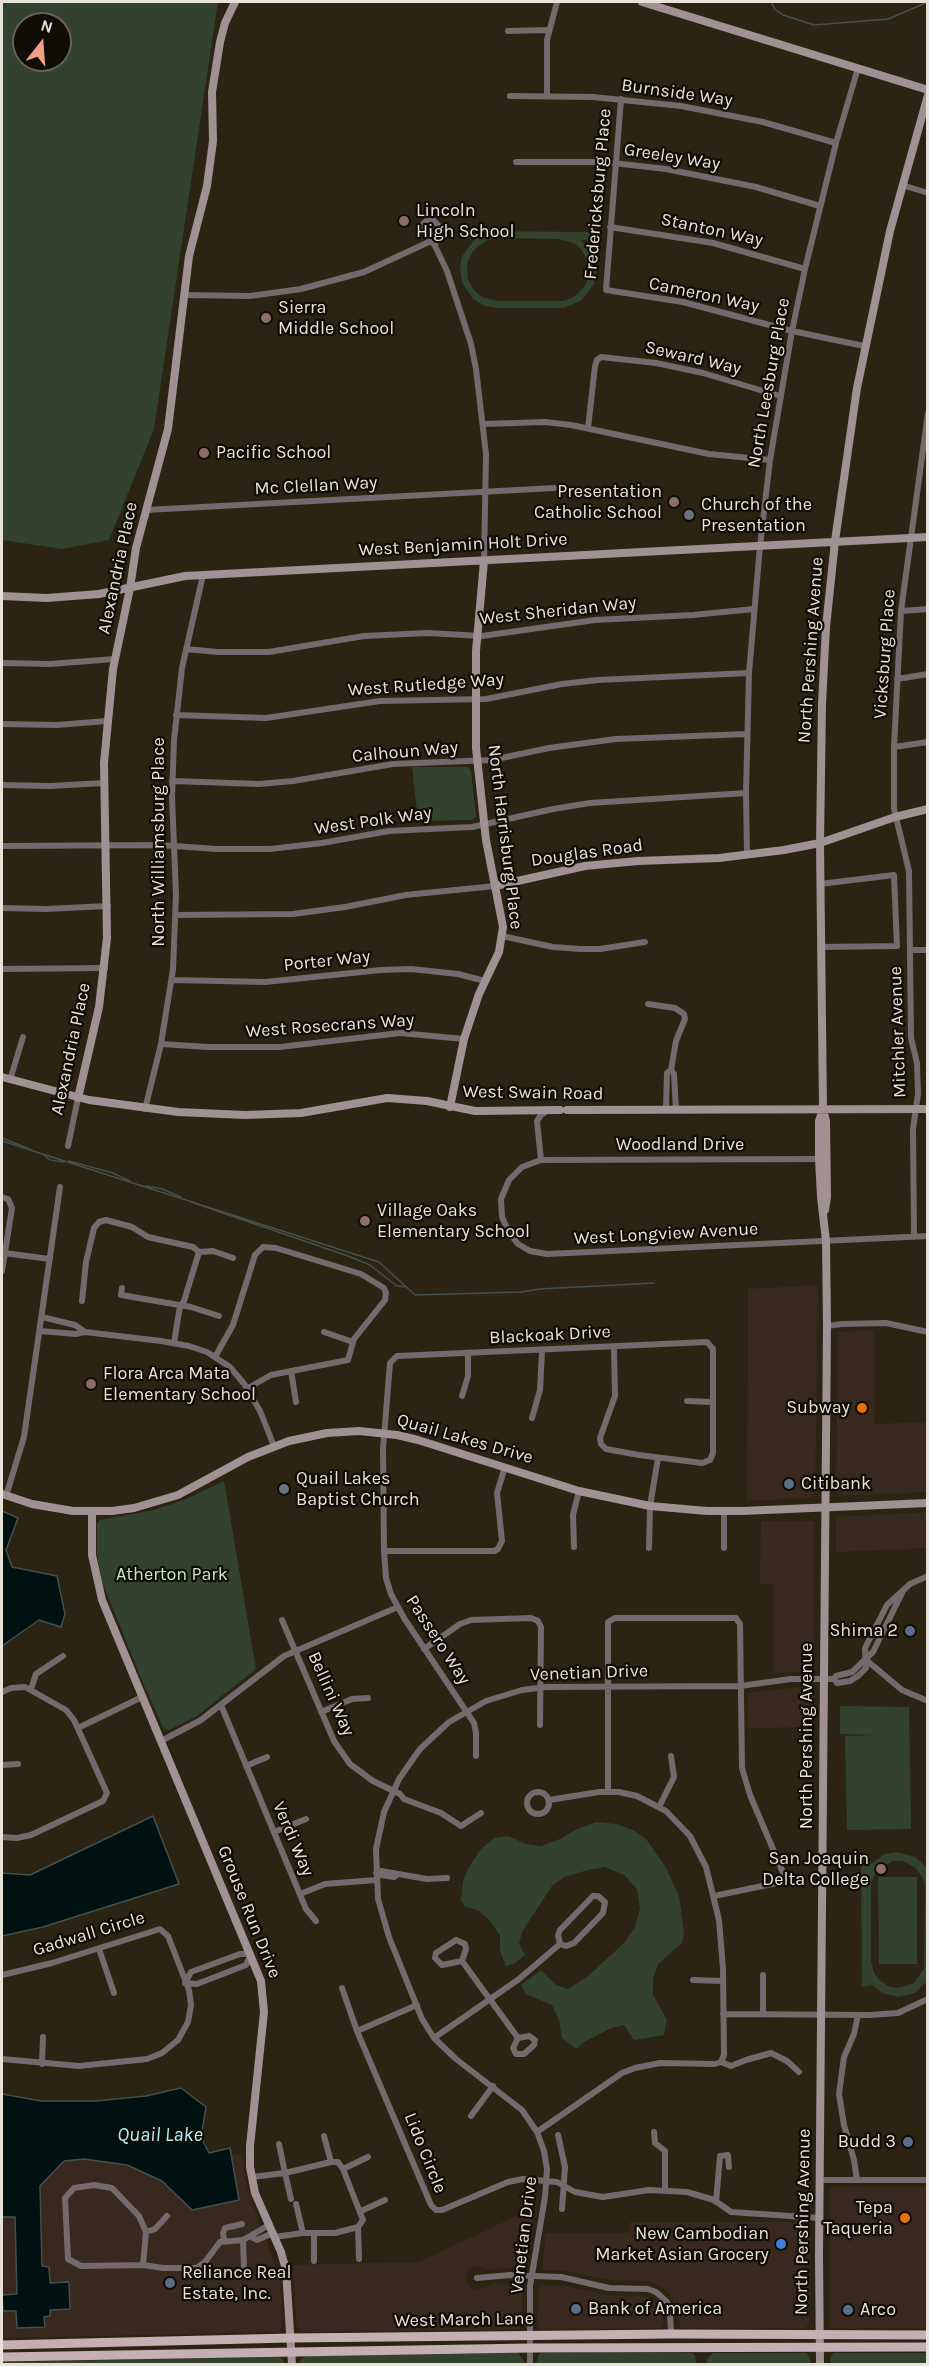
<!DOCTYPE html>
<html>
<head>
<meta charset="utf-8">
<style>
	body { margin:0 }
	#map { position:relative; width:929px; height:2366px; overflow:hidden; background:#2b2412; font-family:Karla,sans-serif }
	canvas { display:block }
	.frame { position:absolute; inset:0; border:3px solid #e7e2d7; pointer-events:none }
	.north { position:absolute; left:12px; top:12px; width:60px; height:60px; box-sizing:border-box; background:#100d06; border:2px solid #66625a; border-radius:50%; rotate:17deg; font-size:16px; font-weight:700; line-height:24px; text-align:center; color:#e7e2d7 }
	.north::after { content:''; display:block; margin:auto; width:21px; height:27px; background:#f49e87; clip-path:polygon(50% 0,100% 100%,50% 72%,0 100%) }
</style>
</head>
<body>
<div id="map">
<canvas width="929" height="2366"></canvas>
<div class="frame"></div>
<div class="north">N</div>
</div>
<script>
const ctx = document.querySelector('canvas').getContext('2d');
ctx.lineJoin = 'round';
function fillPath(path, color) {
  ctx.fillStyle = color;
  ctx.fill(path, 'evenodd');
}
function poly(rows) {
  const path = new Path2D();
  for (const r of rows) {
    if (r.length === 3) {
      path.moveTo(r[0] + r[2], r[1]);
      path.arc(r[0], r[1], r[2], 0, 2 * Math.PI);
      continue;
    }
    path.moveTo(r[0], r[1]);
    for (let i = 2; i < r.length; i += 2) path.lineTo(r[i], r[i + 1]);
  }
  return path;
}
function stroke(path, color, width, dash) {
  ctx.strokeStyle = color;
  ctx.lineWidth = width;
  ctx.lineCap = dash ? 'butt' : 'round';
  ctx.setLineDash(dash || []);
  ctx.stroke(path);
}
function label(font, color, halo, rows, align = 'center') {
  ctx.font = font + ' Karla,sans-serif';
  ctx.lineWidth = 4.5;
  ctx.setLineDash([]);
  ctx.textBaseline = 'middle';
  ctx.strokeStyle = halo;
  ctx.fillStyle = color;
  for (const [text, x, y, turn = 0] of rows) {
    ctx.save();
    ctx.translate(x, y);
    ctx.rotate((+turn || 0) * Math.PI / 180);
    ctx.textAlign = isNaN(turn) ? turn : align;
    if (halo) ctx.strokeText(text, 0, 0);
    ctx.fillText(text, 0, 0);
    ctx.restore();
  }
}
const commercial = poly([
	[818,1285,815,1494,811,1498,747,1501,748,1289],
	[874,1330,874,1424,927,1422,927,1492,839,1496,836,1492,838,1332],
	[927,1512,927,1548,836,1552,836,1517],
	[761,1521,814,1521,813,1670,774,1674,774,1585,760,1584],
	[809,1686,814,1690,814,1727,748,1728,748,1693],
	[242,2153,247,2189,281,2281,282,2328,279,2332,2,2338,2,2217,15,2217,17,2295,3,2295,16,2311,45,2327,44,2317,50,2309,70,2309,50,2283,42,2267,40,2186,64,2161,84,2159,127,2165,162,2181,193,2210,232,2155],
	[832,2187,927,2187,927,2328,832,2328,830,2326,830,2190],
	[518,2215,534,2218,525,2268,486,2269,477,2266,470,2268,465,2276,467,2284,477,2290,493,2283,522,2284,522,2325,519,2329,302,2332,297,2327,292,2265,419,2262],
	[630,2222,810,2222,809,2324,805,2328,681,2328,676,2305,667,2291,652,2282,608,2280,562,2270,542,2270,546,2233,629,2233],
	[539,2285,562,2285,605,2295,647,2296,661,2308,664,2324,661,2328,540,2329,537,2324]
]);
const green = poly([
	[2,2,218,2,154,429,109,540,62,549,2,540],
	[24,24,60,24,60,60,24,60],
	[462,231,594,232,594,239,581,240,594,258,596,271,594,284,582,300,564,308,498,308,485,306,473,299,462,282,460,269,462,256,475,239,462,238],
	[498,238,558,239,574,243,582,250,589,265,589,276,585,286,574,297,563,301,498,301,482,297,474,290,468,280,467,264,471,254,478,246,488,240],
	[412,767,468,767,471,771,476,816,472,820,418,821],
	[224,1481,256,1669,197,1716,169,1730,164,1729,145,1688,101,1579,97,1554,97,1524,100,1520,154,1510,184,1500],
	[840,1706,909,1707,911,1829,847,1830,845,1736,878,1735,840,1734],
	[596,1822,616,1824,633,1830,646,1839,665,1866,679,1896,684,1934,682,1943,658,1964,653,1979,653,1995,667,2020,664,2035,634,2040,624,2025,611,2028,584,2042,576,2049,562,2038,559,2020,552,2005,526,1994,521,1985,541,1970,556,1985,568,1989,587,1977,624,1943,635,1927,640,1908,637,1889,624,1875,605,1867,588,1870,564,1877,552,1886,522,1932,519,1944,525,1955,515,1963,506,1966,500,1951,500,1935,490,1921,478,1910,465,1907,461,1900,463,1881,469,1867,481,1849,494,1838,508,1836,526,1844,541,1846,560,1839,577,1829],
	[897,1852,915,1857,928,1868,927,1981,915,1993,898,1997,882,1993,872,1985,862,1987,861,1859,870,1859,871,1864,885,1854],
	[893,1861,902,1861,915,1867,923,1878,925,1888,924,1969,914,1983,898,1988,890,1987,879,1980,874,1973,871,1961,871,1883,877,1870],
	[878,1877,917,1877,917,1964,879,1964],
	[518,2353,524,2361,524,2364,298,2364,298,2363,305,2356],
	[542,2353,691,2353,695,2355,696,2364,536,2364,539,2354],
	[713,2353,806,2353,810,2358,810,2364,707,2364,707,2359],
	[834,2353,927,2353,927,2364,831,2364,830,2358],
	[280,2357,286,2364,2,2364,2,2362]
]);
const water = poly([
	[2,1511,18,1518,6,1550,12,1567,57,1576,65,1614,61,1627,39,1620,2,1646,2,1511],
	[153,1816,179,1884,43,1927,2,1936,2,1873,30,1875,153,1816],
	[181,2088,206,2107,201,2137,209,2153,230,2148,239,2200,192,2210,162,2181,127,2165,84,2159,64,2161,40,2186,42,2266,49,2267,50,2283,69,2282,70,2309,50,2310,50,2316,44,2317,45,2327,17,2328,16,2311,3,2311,2,2295,17,2294,15,2217,2,2217,2,2094,41,2101,96,2101,146,2096,181,2088]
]);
const stream = poly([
	[771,2,775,9,783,15,814,25,888,19,928,2],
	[2,1138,32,1150],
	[2,1141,379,1262,415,1295,521,1292,540,1289,654,1283],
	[44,1155,50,1160,64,1162],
	[69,1161,113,1173,130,1181],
	[146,1186,162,1189,181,1197],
	[191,1202,348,1256,370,1265,397,1286,407,1287]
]);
const street = poly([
	[508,31,549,30],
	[510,96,593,97,681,106,763,122,836,143],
	[547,96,547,40,557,2],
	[621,99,606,290,683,302,792,331,864,346],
	[516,162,604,162,666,169,756,187,820,206],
	[902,185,928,193],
	[610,227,713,243,805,269],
	[435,246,439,226,433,220,426,221,422,225,423,231,435,246,447,271,471,344,476,369,486,454,484,561],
	[184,295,250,296,301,289,364,272,431,241],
	[484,424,545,422,571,425,709,454,770,460],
	[588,428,595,366,597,360,601,357,656,363,703,373,780,396],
	[146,510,554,488],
	[901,611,928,609],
	[186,649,217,652,269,652,364,636,427,633,482,636,595,620,693,615,754,609],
	[2,663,50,664,115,659],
	[897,679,928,674],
	[176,715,266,718,380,701,486,699,562,684,598,680,749,673],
	[2,724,57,725,107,721],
	[894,747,928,742],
	[172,781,259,784,293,781,393,764,492,760,549,748,616,739,747,734],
	[2,785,50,786,104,783],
	[2,846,161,845,216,849,270,849,322,843,389,831,472,827,553,809,590,803,746,793],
	[747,854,746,793,749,673,760,546,770,460,792,331,805,269,836,143,858,68],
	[820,884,894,875,897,946,821,947],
	[2,908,46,909,108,906],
	[176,915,293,914,345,907,406,895,495,886],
	[502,936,553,947,580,949,600,949,645,942],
	[910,950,928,950],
	[2,969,105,968],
	[172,980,265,982,381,970,411,969,458,974,485,981],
	[648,1004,675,1008,684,1014,685,1019,676,1041,671,1070,667,1073,666,1110],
	[161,1044,208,1047,280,1047,400,1033,464,1039],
	[671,1070,674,1074,676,1110],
	[10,1080,23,1037],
	[145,1109,161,1044,173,969,176,895,172,797,174,740,182,668,203,575],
	[68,1146,78,1098],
	[819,1159,541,1160,522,1167,509,1180,501,1199,502,1217,510,1234,518,1244,530,1251,547,1254,928,1236],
	[541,1160,537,1121,541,1115,547,1111],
	[2,1197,8,1199,12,1208,2,1271],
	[914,1237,913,1129,918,1094,917,1063,911,1038,909,871,894,809,894,747,901,611,928,413],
	[199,1252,213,1251,233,1258],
	[4,1253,50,1259],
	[122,1288,121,1295,191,1307,219,1316],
	[82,1301,86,1262,94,1228,99,1222,106,1220,132,1227,148,1237,193,1247,199,1252,184,1301,180,1306,174,1343],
	[42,1317,75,1325,85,1332],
	[827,1326,842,1324,886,1323,928,1332],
	[40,1331,76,1334,85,1332,161,1341,189,1346,207,1352,230,1367,245,1385,260,1411,274,1446],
	[324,1332,353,1342],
	[215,1357,233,1325,255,1255,263,1247,276,1248,361,1274,384,1288,386,1293,385,1300,354,1339,348,1360,271,1375,248,1388],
	[291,1371,296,1402],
	[462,1396,468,1376,468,1354],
	[687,1401,711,1402],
	[532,1418,540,1390,542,1351],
	[6,1496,24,1437,60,1187],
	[724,1511,724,1548],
	[574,1547,573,1515,579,1491],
	[649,1548,650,1506,658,1458],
	[384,1551,494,1551,498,1549,502,1541,497,1493,505,1467],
	[282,1620,334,1741,350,1764,373,1781,400,1794,404,1799,441,1813,461,1826,481,1813],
	[424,1649,460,1624,471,1620,531,1618,538,1621,541,1627,540,1725],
	[865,1659,902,1690,928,1701],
	[834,1679,836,1676,852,1672,873,1652,903,1591],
	[31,1689,36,1674,63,1656],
	[2,1692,11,1688,25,1687,66,1710,74,1720,107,1793,103,1801,31,1835,17,1838,2,1837],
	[221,1705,306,1909,316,1921],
	[321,1712,352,1699,368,1698],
	[78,1728,142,1697],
	[161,1741,201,1720,284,1656,398,1607],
	[476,1756,476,1733,474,1723,404,1618,391,1594,386,1578,384,1551,383,1449,390,1363,397,1356,707,1342,713,1349,713,1453,710,1460,702,1463,639,1455,606,1449,601,1444,600,1438,615,1396,614,1347],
	[2,1765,18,1764],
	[246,1766,267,1757],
	[538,1803,11],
	[608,1792,608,1622,615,1618,736,1618,740,1624,742,1768,750,1795,784,1875,777,1883,714,1896],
	[549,1800,599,1792,619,1792,637,1796,666,1811,690,1836,706,1867,719,1920,723,1969,724,2055,721,2062],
	[659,1807,674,1777,671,1756],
	[274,1832,306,1819],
	[376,1873,381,1871,427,1879,447,1878],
	[379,1873,381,1875,394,1877,397,1875],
	[300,1894,325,1884,376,1880],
	[593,1896,598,1896,605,1902,603,1913,574,1943,566,1946,560,1944,558,1935,560,1930,593,1896],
	[456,1940,465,1944,466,1949,462,1961,442,1965,435,1958,436,1953,456,1940],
	[99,1949,114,1993],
	[240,1954,251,1954,246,1965,197,1984,185,1983,191,1972,240,1954],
	[462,1961,518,2038],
	[2,1975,52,1963,160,1929,168,1936,189,1990,191,2005,188,2022,178,2040,162,2053,147,2059,79,2066,2,2059],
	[693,1980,723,1981],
	[342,1988,357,2031],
	[417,2005,357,2031,431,2205,436,2210,442,2210,508,2182,523,2179,557,2182,575,2192,603,2197,649,2190,687,2192,714,2200,731,2212,820,2218],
	[723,2014,870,2015,898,2013,928,1999],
	[763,2014,763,1975],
	[529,2036,535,2040,534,2045,524,2054,516,2054,513,2048,518,2038,529,2036],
	[434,2038,519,1979,560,1944],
	[721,2062,731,2066,746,2060,771,2053,787,2061,799,2072],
	[42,2064,43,2037],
	[471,2116,493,2086],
	[537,2132,622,2073,635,2068,660,2063,715,2064,721,2062],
	[654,2132,655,2143,665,2151,665,2190],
	[558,2135,565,2167,562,2209],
	[324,2136,331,2162],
	[279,2144,285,2173,331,2162,338,2162,343,2169],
	[252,2177,285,2173,291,2199],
	[820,2180,928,2180],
	[857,2180,854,2160,844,2125,839,2094,844,2057,854,2034,858,2015],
	[716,2202,720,2156,728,2155,729,2167],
	[296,2204,303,2233,335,2233,358,2227,363,2220,343,2169,368,2157],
	[361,2211,385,2200],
	[167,2216,155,2229,146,2232,139,2216,112,2188,94,2185,74,2188,65,2198,68,2259,81,2266,143,2265,163,2268,197,2268,205,2262,220,2242,243,2240,269,2225],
	[358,2227,359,2259],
	[314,2234,314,2261],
	[251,2237,257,2240,273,2233],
	[274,2237,303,2233],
	[243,2240,244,2268],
	[224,2241,223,2233,225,2228,242,2224],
	[143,2265,146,2232],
	[477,2278,510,2275,561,2277,609,2288,648,2289,656,2292,667,2302,670,2312,671,2334],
	[530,2364,530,2286,545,2197,547,2169,544,2151,537,2132,522,2110,456,2059,434,2038,422,2019,389,1937,378,1899,376,1849,384,1812,399,1779,420,1749,449,1722,486,1701,522,1690,546,1687,740,1686,791,1679,834,1679,837,1683,850,1681,858,1676,866,1668,865,1648,887,1605,910,1584,928,1576]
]);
const secondary = poly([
	[642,2,928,90],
	[2,596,47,598,99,594,185,576,928,537],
	[495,886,585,866,638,861,719,858,784,850,820,843,895,817,928,809],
	[2,1077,89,1100,178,1112,245,1115,301,1113,387,1098,427,1101,475,1111,560,1110],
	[78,1098,99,1007,107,938,104,763,113,669,130,588,136,548,168,429,189,256,207,186,213,141,212,92,220,42,225,23,235,2],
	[450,1107,464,1039,479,994,499,952,503,927,486,840,476,748,476,651,484,561],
	[823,1109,826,1121,827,1197,825,1210],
	[567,1110,928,1109],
	[2,1494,32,1504,73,1511,112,1511,134,1508,178,1495,248,1457,289,1441,327,1433,359,1431,397,1435,418,1440,579,1491,650,1506,707,1511,742,1511,928,1503],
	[92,1512,92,1555,102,1600,261,1981,264,2012,250,2146,250,2167,255,2193,281,2252,286,2270,292,2364],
	[820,2364,819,2255,827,1326,826,1241,821,1197,819,1159,819,1121,823,1109,820,843,822,704,826,627,835,541,857,388,890,231,928,95]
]);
const primary = poly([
	[2,2345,290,2338,671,2334,928,2335],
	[2,2357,530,2348,928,2347]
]);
const markers = [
	[404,221,6,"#8d6e63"],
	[266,318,6,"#8d6e63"],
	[204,453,6,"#8d6e63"],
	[674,502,6,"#8d6e63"],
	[689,515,6,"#6b7280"],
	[365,1221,6,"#8d6e63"],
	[91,1384,6,"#8d6e63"],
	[862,1408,6,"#e8710a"],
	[789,1484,6,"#5c6f8a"],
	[284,1489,6,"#6b7280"],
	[910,1631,6,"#5c6f8a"],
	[881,1869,6,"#8d6e63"],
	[908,2142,6,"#5c6f8a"],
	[905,2218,6,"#e8710a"],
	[781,2244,6,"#3f7fe0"],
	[170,2283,6,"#5c6f8a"],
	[576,2309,6,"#5c6f8a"],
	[848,2310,6,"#5c6f8a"]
];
const streetNames = [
	["Burnside Way",677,93,8],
	["Greeley Way",672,157,9],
	["Fredericksburg Place",598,194,-85],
	["Stanton Way",712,230,12],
	["Cameron Way",704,295,12],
	["Seward Way",693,358,13],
	["North Leesburg Place",769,383,-80],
	["Mc Clellan Way",316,486,-3],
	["West Benjamin Holt Drive",463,545,-3],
	["Alexandria Place",118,568,-78],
	["West Sheridan Way",558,611,-6],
	["North Pershing Avenue",811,650,-86],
	["Vicksburg Place",885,654,-86],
	["West Rutledge Way",426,685,-4],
	["Calhoun Way",405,752,-5],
	["West Polk Way",373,821,-8],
	["North Harrisburg Place",505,837,83],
	["North Williamsburg Place",159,842,-90],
	["Douglas Road",587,853,-8],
	["Porter Way",327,961,-6],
	["West Rosecrans Way",330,1026,-4],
	["Mitchler Avenue",898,1032,-92],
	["Alexandria Place",71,1049,-78],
	["West Swain Road",533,1093,1],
	["Woodland Drive",680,1145],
	["West Longview Avenue",666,1234,-3],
	["Blackoak Drive",550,1335,-3],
	["Quail Lakes Drive",465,1439,16],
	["Passero Way",438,1640,57],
	["Venetian Drive",589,1673,-2],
	["Bellini Way",331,1694,66],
	["North Pershing Avenue",807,1736,-90],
	["Verdi Way",293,1839,67],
	["Grouse Run Drive",249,1912,68],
	["Gadwall Circle",89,1934,-17],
	["Lido Circle",425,2153,68],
	["North Pershing Avenue",803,2222,-89],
	["Venetian Drive",524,2235,-83],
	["West March Lane",464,2320,-1]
];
const poiNames = [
	["Lincoln",416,211],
	["High School",416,232],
	["Sierra",278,308],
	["Middle School",278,329],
	["Pacific School",216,453],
	["Presentation",662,492,"right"],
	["Catholic School",662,513,"right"],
	["Church of the",701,505],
	["Presentation",701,526],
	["Village Oaks",377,1211],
	["Elementary School",377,1232],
	["Flora Arca Mata",103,1374],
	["Elementary School",103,1395],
	["Subway",850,1408,"right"],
	["Quail Lakes",296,1479],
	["Baptist Church",296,1500],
	["Citibank",801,1484],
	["Shima 2",898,1631,"right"],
	["San Joaquin",869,1859,"right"],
	["Delta College",869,1880,"right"],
	["Budd 3",896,2142,"right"],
	["Tepa",893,2208,"right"],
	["Taqueria",893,2229,"right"],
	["New Cambodian",769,2234,"right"],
	["Market Asian Grocery",769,2255,"right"],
	["Reliance Real",182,2273],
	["Estate, Inc.",182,2294],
	["Bank of America",588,2309],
	["Arco",860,2310]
];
const parkNames = [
	["Atherton Park",172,1575]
];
const waterNames = [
	["Quail Lake",160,2135]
];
fillPath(commercial, '#38281e');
fillPath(green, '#32422d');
fillPath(water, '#001112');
stroke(water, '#45504d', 1.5);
stroke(stream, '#45504d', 1.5);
stroke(street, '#74696c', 6);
stroke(secondary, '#a19094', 8);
stroke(primary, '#c5afb4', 9);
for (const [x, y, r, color] of markers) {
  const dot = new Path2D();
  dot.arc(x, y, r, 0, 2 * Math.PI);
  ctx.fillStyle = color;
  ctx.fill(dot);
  stroke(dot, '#100d06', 2);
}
label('18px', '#e7e2d7', '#100d06', streetNames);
label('18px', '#e7e2d7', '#100d06', poiNames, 'left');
label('18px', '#c7e9bc', '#100d06', parkNames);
label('italic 20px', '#acf3f5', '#100d06', waterNames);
</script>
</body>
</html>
